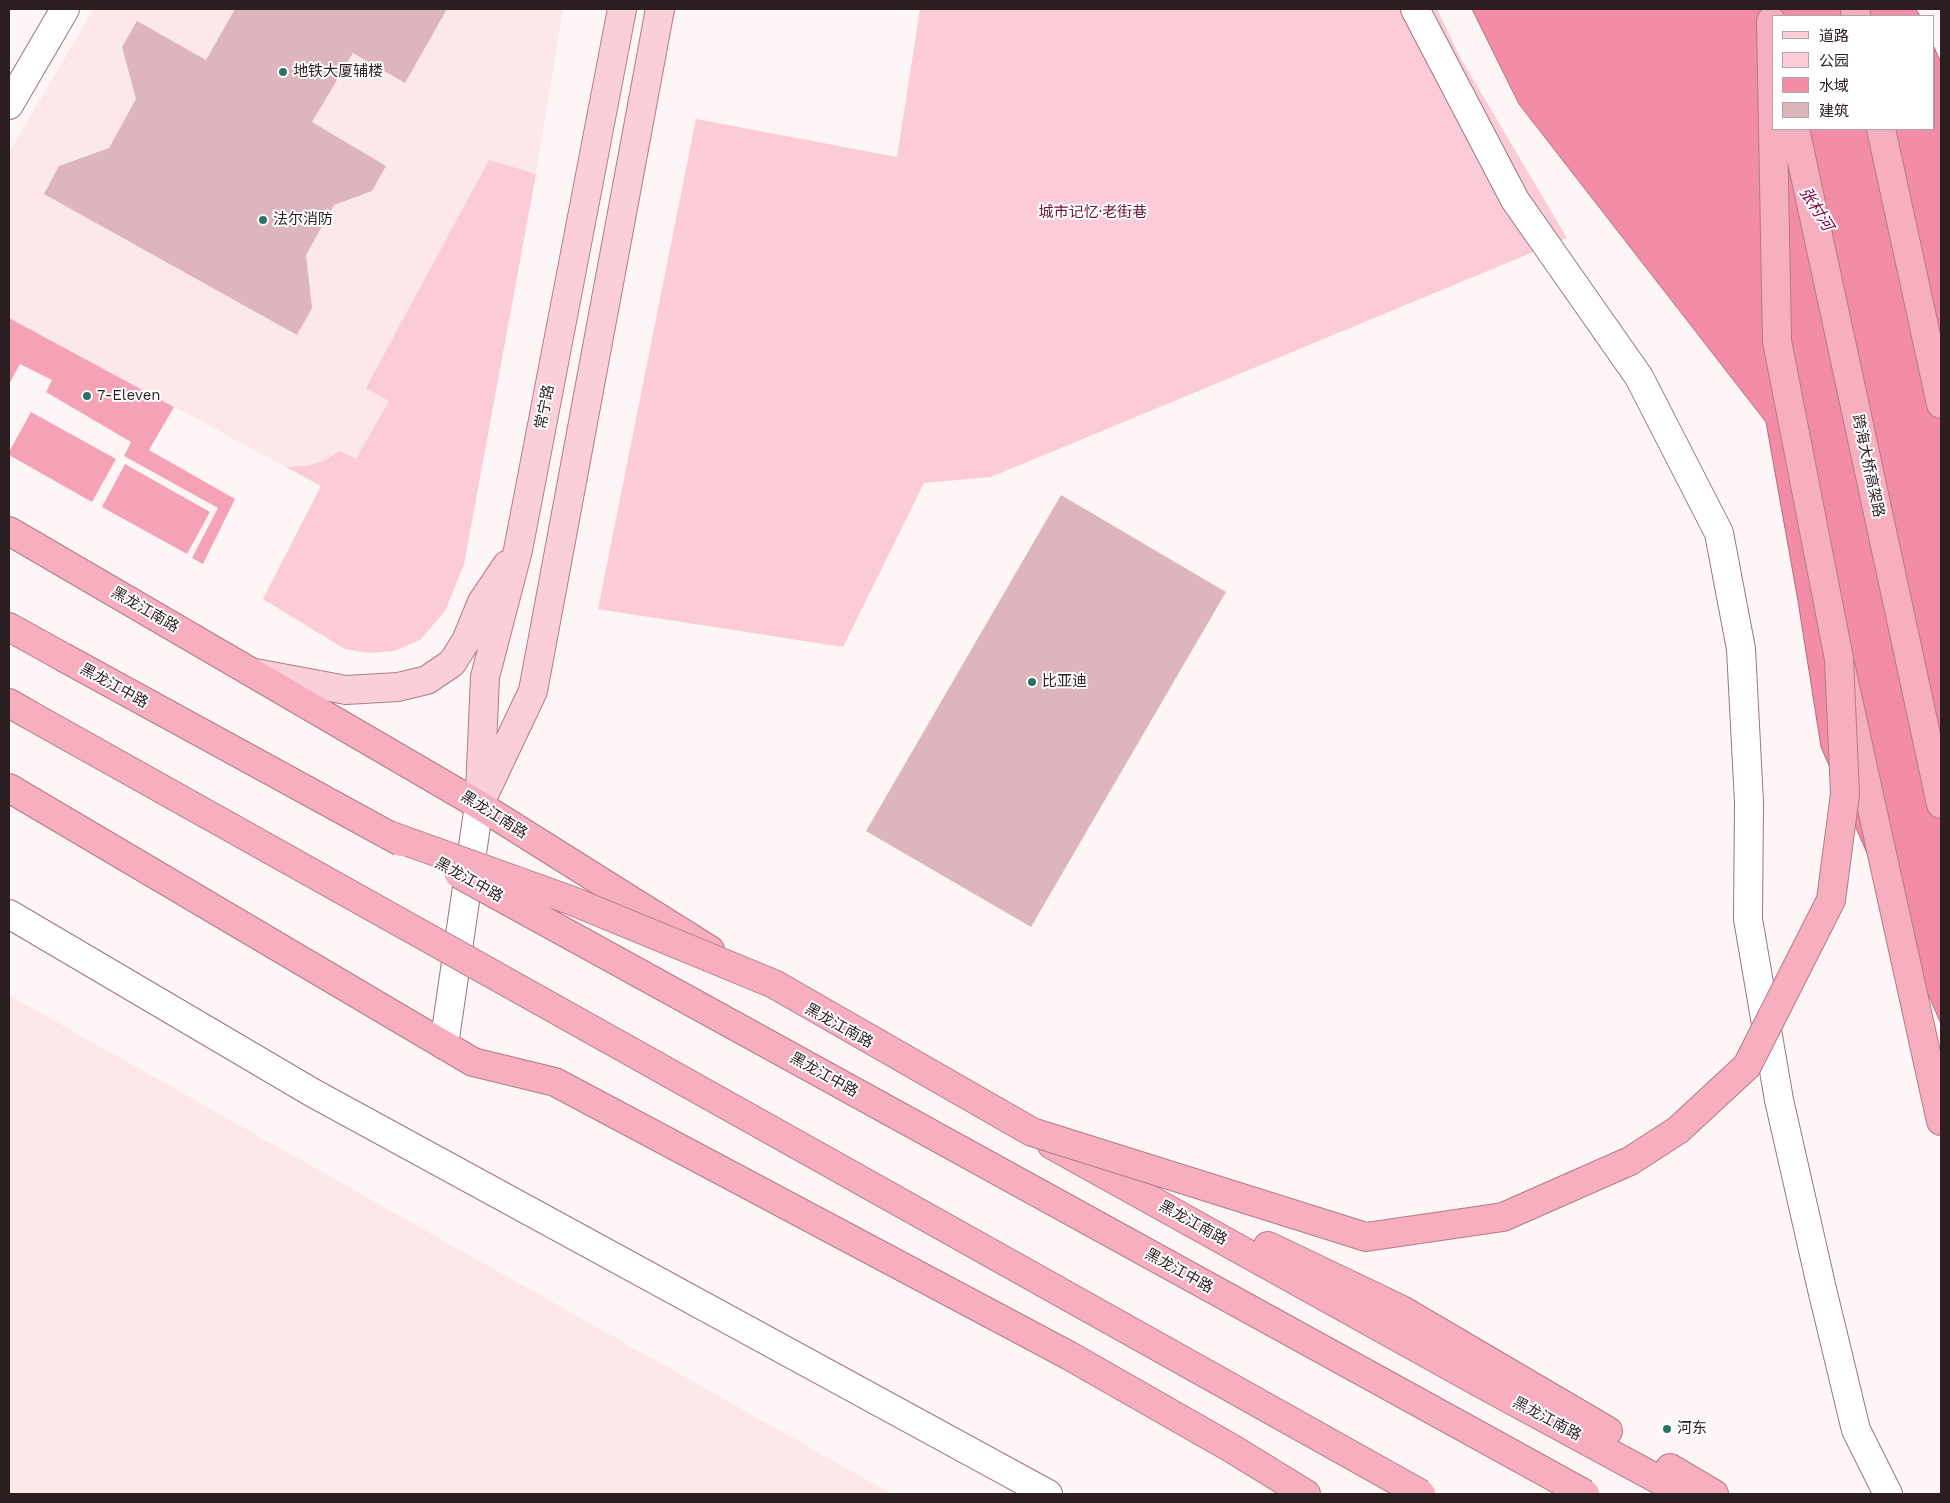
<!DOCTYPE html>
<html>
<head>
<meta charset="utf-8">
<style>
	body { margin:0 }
	#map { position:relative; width:1950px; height:1503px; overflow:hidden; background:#fdf5f6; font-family:"Work Sans","Noto Sans SC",sans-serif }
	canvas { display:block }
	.frame { position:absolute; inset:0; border:10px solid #2c1d21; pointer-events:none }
	.legend { position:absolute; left:1772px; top:15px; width:162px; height:115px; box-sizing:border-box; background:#fff; border:1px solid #aba5a6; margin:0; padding:6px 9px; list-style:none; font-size:15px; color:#2c1d21 }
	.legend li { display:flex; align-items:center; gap:10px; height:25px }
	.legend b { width:25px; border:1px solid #aba5a6 }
</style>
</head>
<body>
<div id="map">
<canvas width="1950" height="1503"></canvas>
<div class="frame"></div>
<ul class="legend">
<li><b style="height:6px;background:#facfd9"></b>道路</li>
<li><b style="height:14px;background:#fbccd7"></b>公园</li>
<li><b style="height:14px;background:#f28ca7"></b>水域</li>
<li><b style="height:14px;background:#ddb5bd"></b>建筑</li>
</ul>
</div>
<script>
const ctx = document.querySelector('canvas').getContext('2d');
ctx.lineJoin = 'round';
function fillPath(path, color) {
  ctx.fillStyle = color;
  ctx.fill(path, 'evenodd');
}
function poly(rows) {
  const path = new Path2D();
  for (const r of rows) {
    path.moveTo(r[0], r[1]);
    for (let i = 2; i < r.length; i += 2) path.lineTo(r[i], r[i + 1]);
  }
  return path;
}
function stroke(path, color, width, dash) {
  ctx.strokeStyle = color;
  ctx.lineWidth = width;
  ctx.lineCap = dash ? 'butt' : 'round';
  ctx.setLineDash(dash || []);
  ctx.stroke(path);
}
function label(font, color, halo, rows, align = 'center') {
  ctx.font = font + ' "Work Sans","Noto Sans SC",sans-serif';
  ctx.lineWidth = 4;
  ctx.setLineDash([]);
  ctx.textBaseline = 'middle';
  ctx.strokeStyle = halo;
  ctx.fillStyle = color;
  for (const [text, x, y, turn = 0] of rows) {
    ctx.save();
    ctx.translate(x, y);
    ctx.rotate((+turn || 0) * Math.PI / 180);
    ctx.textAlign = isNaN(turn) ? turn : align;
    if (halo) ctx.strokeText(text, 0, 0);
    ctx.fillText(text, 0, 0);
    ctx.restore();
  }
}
const built = poly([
	[94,9,563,9,536,174,464,564,445,611,420,640,394,651,370,653,345,649,263,599,321,486,9,318,9,152],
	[9,995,892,1494,9,1494]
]);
const green = poly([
	[920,9,1437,9,1461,59,1567,238,991,477,924,483,843,647,598,609,696,119,897,157],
	[489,160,536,174,464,564,445,611,420,640,394,651,370,653,345,649,263,599,321,486,286,467,306,466,324,461,340,451,356,459,389,401,366,388]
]);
const forest = poly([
	[9,318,174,407,149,450,235,499,203,564,192,558,218,508,124,456,131,442,46,392,52,380,20,364,9,384],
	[31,412,116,459,92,502,9,455,9,452],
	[125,464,210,512,187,554,102,507]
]);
const water = poly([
	[1472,9,1916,9,1920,16,1774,16,1774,129,1934,129,1934,47,1941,63,1941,1024,1821,747,1798,601,1766,422,1519,104,1472,9]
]);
const building = poly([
	[235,9,447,9,405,83,353,53,312,122,386,166,372,191,334,205,306,255,312,308,297,335,44,194,59,166,109,148,136,99,122,47,137,21,206,60],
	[1061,495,1226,592,1031,927,866,831]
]);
const minor = poly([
	[1415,9,1515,200,1639,377,1719,533,1741,649,1749,802,1748,919,1779,1100,1821,1285,1856,1430,1888,1494],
	[9,105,65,9],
	[9,914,313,1093,1048,1494],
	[444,1045,479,805]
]);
const major = poly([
	[255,673,346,690,398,687,427,680,452,663,466,641,482,602,507,565],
	[480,791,485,677,518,550,622,9],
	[479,805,533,691,660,9]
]);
const highway = poly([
	[1855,9,1856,16],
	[1771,21,1777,341,1839,659,1941,1121],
	[1795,129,1941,804],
	[1881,129,1941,404],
	[9,531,479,805,710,950],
	[9,627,63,657],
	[9,703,28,714],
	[9,788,473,1062,555,1082,1068,1355,1231,1448,1306,1494],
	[1052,1145,1482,1384,1685,1494],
	[1268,1246,1402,1310,1608,1431],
	[1670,1468,1714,1494]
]);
const highwayBridge = poly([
	[63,657,401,842],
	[28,714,1421,1494],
	[386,834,570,900,774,984,1032,1132,1366,1237,1503,1217,1630,1161,1678,1130,1747,1066,1831,900,1845,794,1839,659],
	[459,874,1585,1494]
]);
const markers = [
	[283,72,5,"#2b7269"],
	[263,220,5,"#2b7269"],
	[87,396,5,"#2b7269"],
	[1032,682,5,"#2b7269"],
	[1667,1429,5,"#2b7269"]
];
const poiNames = [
	["地铁大厦辅楼",293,72],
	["法尔消防",273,220],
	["7-Eleven",97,396],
	["比亚迪",1042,682],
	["河东",1677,1429]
];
const parkNames = [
	["城市记忆·老街巷",1093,213]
];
const streetNames = [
	["常宁路",545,407,-79],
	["跨海大桥高架路",1868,466,78],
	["黑龙江南路",145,610,30],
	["黑龙江中路",114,686,29],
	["黑龙江南路",494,815,32],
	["黑龙江中路",469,880,29],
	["黑龙江南路",839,1026,29],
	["黑龙江中路",824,1075,29],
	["黑龙江南路",1193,1223,29],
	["黑龙江中路",1179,1271,29],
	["黑龙江南路",1547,1419,28]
];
const waterNames = [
	["张村河",1816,209,58]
];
fillPath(built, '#fce7eb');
fillPath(green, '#fbccd7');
fillPath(forest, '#f5a2b7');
fillPath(water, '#f28ca7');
stroke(water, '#b76b7f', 1);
fillPath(building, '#ddb5bd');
stroke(minor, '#9b767e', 30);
stroke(major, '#b07c88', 30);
stroke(highway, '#b07c88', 30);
stroke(minor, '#fff', 28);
stroke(major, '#facfd9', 28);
stroke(highway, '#f7afc0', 28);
stroke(highwayBridge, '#b07c88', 30, []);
stroke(highwayBridge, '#f7afc0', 28);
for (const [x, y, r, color] of markers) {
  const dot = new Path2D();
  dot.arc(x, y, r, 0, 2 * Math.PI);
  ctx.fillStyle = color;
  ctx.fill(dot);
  stroke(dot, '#fff', 2);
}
label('15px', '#2c1d21', '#fff', poiNames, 'left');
label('15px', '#6b1034', '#fff', parkNames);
label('15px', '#2c1d21', '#fff', streetNames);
label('italic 16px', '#7f003a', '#fff', waterNames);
</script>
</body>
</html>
